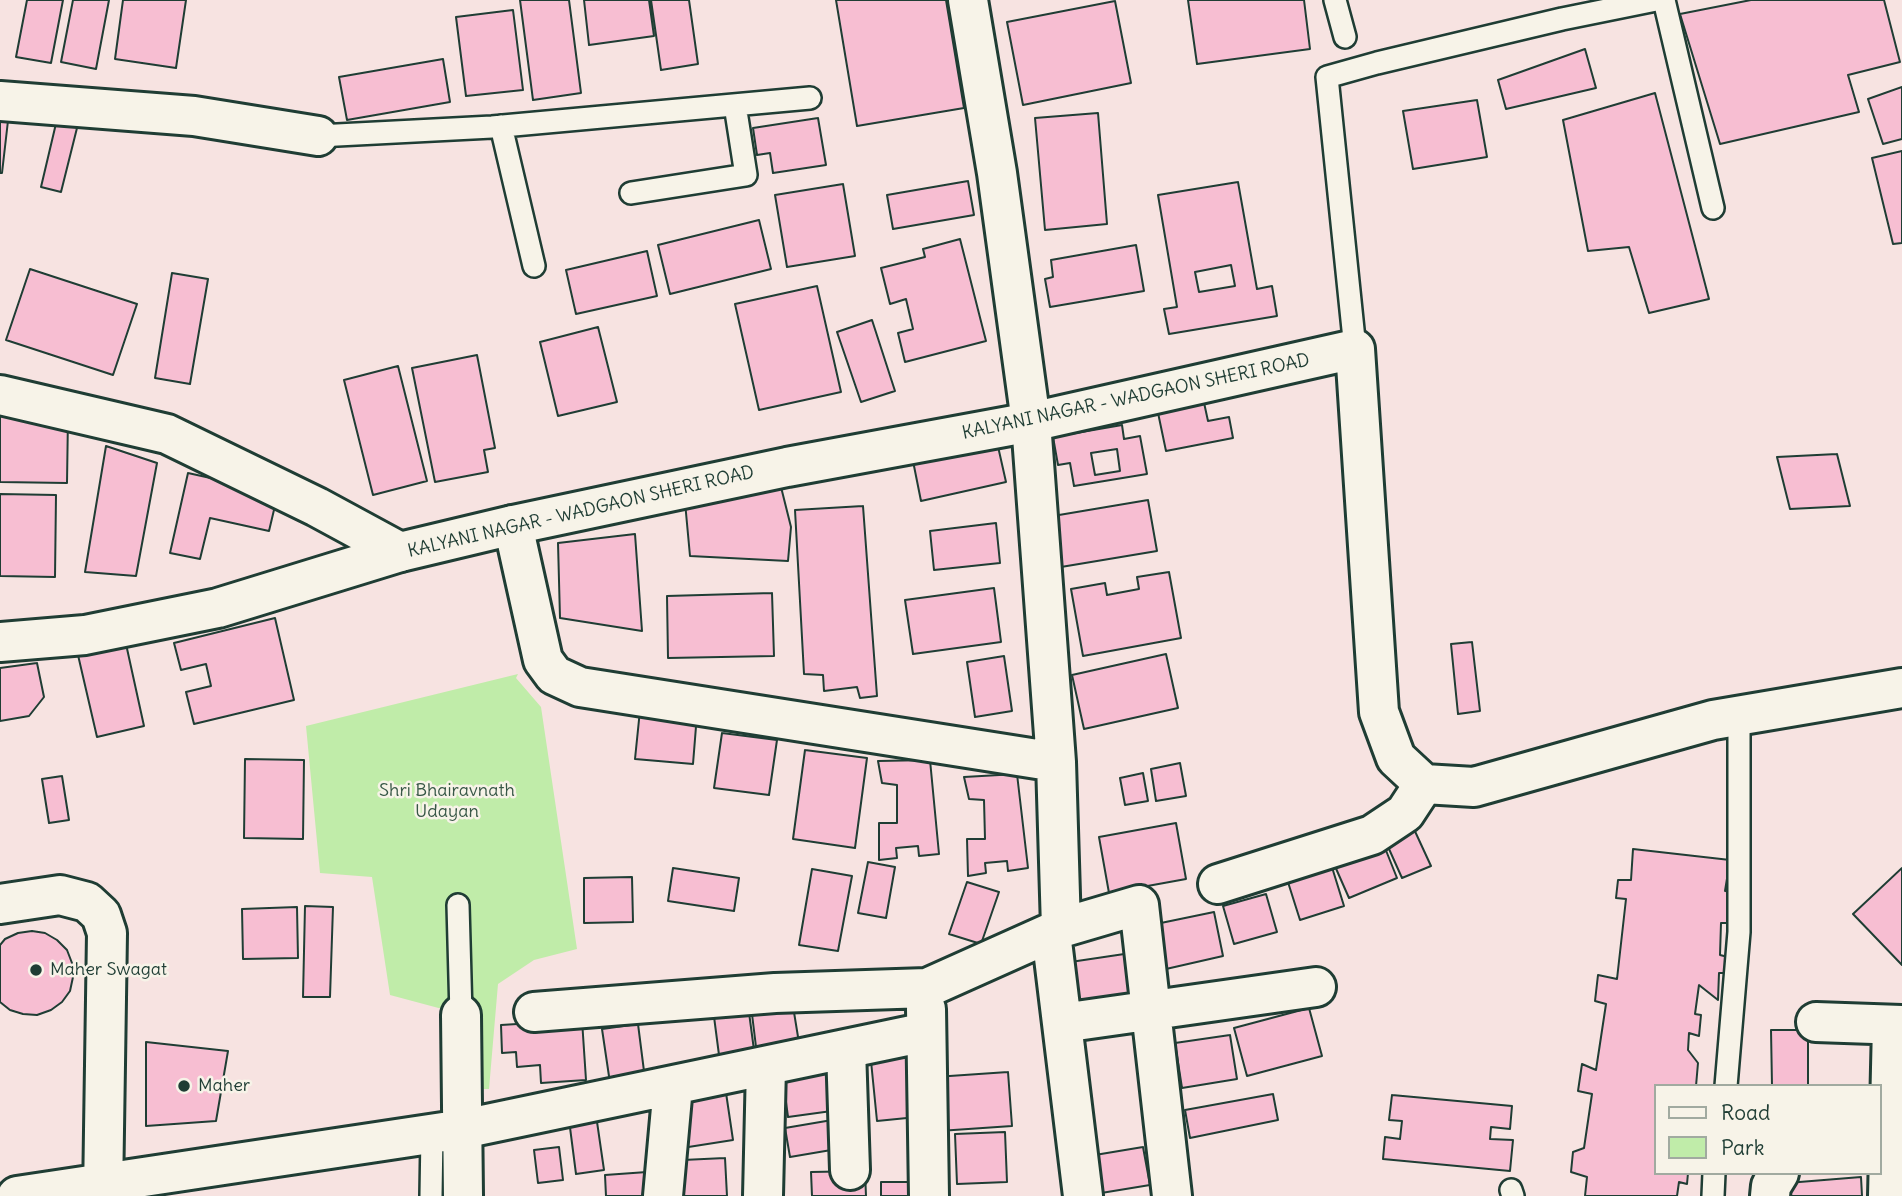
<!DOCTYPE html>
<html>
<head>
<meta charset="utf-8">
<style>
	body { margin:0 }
	#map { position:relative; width:1902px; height:1196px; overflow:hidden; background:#f7e3e1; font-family:Delius,sans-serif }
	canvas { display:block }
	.legend { position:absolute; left:1654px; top:1084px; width:228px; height:91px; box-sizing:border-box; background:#f7f3e8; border:2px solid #a1aaa0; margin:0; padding:9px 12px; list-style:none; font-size:21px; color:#1f3d34 }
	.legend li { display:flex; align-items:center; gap:14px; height:35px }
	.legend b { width:35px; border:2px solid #a1aaa0 }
</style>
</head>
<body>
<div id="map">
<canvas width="1902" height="1196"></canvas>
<ul class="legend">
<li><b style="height:9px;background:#f7f3e8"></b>Road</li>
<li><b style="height:19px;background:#c0eca9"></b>Park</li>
</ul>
</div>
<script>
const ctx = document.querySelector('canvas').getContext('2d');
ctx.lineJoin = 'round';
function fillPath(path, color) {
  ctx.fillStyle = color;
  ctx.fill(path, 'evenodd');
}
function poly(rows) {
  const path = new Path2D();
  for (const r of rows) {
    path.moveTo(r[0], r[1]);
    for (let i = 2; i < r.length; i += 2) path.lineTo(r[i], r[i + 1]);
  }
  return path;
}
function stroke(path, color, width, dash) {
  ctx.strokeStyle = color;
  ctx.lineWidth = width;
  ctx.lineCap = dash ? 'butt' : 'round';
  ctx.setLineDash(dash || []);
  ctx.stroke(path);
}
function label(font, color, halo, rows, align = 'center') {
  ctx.font = font + ' Delius,sans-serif';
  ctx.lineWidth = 5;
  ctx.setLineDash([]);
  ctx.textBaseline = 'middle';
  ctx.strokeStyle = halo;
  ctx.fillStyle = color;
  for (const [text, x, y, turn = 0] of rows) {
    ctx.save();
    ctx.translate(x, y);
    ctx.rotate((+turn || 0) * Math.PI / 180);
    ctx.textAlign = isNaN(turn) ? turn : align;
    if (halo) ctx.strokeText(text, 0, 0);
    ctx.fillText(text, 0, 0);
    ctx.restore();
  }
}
const green = poly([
	[518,674,516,678,541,707,577,949,534,960,498,984,489,1089,453,1089,446,1010,390,995,372,877,320,873,306,726]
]);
const building = poly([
	[27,0,63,0,51,63,16,57,27,0],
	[73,0,109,0,96,69,61,62,73,0],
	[123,0,186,0,176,68,115,59,123,0],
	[520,0,569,0,581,93,533,100,520,0],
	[584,0,649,0,654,36,589,45,584,0],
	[651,0,689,0,698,64,661,70,651,0],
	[836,0,946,0,964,108,857,126,836,0],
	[1188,0,1304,0,1310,49,1197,64,1188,0],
	[1751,0,1884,0,1900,62,1848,75,1859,112,1720,144,1680,14,1751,0],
	[1115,1,1131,83,1023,105,1007,22,1115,1],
	[513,10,523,90,466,96,456,17,513,10],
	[1585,49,1596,88,1506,109,1498,80,1585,49],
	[443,59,450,102,347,120,339,77,443,59],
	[1902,87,1902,139,1883,144,1868,99,1902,87],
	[1655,93,1709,299,1649,313,1629,247,1588,251,1563,120,1655,93],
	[1477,100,1487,157,1413,169,1403,111,1477,100],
	[0,111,9,112,2,173,0,173,0,111],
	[1098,113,1107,224,1045,230,1035,118,1098,113],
	[58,115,79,120,61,192,41,187,58,115],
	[818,118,826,165,773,173,770,153,757,155,753,128,818,118],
	[1902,151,1902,243,1893,244,1872,158,1902,151],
	[968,181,974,215,893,229,887,195,968,181],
	[1238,182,1257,289,1272,286,1277,316,1169,334,1164,309,1177,307,1158,195,1238,182],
	[1231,265,1235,286,1199,292,1195,272,1231,265],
	[843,184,855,256,787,267,775,195,843,184],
	[759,220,771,269,670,294,658,245,759,220],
	[960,239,986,341,905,362,898,333,913,329,906,299,890,304,881,268,925,257,923,249,960,239],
	[1136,245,1144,291,1050,307,1045,279,1053,277,1051,260,1136,245],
	[647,251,657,296,576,314,566,270,647,251],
	[30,269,137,304,113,375,6,340,30,269],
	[172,273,208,279,190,384,155,378,172,273],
	[817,286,841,392,759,410,735,304,817,286],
	[872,320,895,391,861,402,837,332,872,320],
	[598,327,617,402,558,416,540,342,598,327],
	[477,355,495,448,484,450,488,472,435,482,412,368,477,355],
	[398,366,427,481,373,495,344,380,398,366],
	[1203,398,1208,421,1229,417,1233,438,1166,451,1157,408,1203,398],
	[0,415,68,416,67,483,0,482,0,415],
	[1122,425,1124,439,1140,436,1147,474,1074,486,1070,463,1058,465,1053,437,1122,425],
	[1117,449,1120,471,1095,475,1091,453,1117,449],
	[997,442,1006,482,921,501,913,461,997,442],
	[106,446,157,463,136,576,85,572,106,446],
	[1837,454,1850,506,1790,509,1777,457,1837,454],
	[188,473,278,493,269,531,210,518,200,559,170,553,188,473],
	[780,483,791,527,788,561,690,556,685,502,780,483],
	[0,494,56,495,55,577,0,576,0,494],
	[1148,500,1157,551,1061,567,1053,516,1148,500],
	[863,506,877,696,860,698,857,687,824,691,823,675,804,674,795,510,863,506],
	[996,523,1000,563,934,570,930,531,996,523],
	[635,534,642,631,560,618,558,543,635,534],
	[1169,572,1181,638,1083,656,1071,589,1105,583,1107,595,1139,589,1137,577,1169,572],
	[994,588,1001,642,913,654,905,600,994,588],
	[772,593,774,656,668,658,667,596,772,593],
	[275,618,294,700,194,724,186,692,211,686,206,664,181,670,174,643,275,618],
	[1472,642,1480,711,1458,714,1451,644,1472,642],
	[126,644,144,726,97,737,78,655,126,644],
	[1166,654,1178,708,1084,729,1072,675,1166,654],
	[1004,656,1012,711,975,717,967,662,1004,656],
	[37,663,44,697,29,716,0,721,0,668,37,663],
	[640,710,697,714,693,764,635,759,640,710],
	[722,733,777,740,769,795,714,788,722,733],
	[805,750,867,758,855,848,793,839,805,750],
	[245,759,304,760,303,839,244,838,245,759],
	[930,760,939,854,919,856,918,846,896,848,897,858,879,860,879,823,897,823,897,785,882,783,878,761,930,760],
	[1180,763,1186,796,1156,801,1151,769,1180,763],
	[1143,773,1148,801,1125,805,1120,778,1143,773],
	[1017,774,1028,868,1008,871,1007,861,985,863,986,873,968,876,967,839,985,839,984,800,969,799,964,777,1017,774],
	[62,776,69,820,49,823,42,779,62,776],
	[1176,823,1186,879,1109,893,1099,837,1176,823],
	[1413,827,1431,866,1402,878,1385,840,1413,827],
	[1383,843,1397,878,1349,898,1334,864,1383,843],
	[1633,849,1730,860,1725,891,1735,892,1732,923,1721,923,1720,955,1728,957,1727,973,1719,973,1718,1000,1699,985,1695,1014,1701,1015,1699,1036,1689,1033,1688,1050,1698,1063,1696,1086,1655,1086,1655,1173,1688,1173,1687,1184,1679,1182,1677,1196,1585,1196,1587,1177,1571,1172,1573,1152,1584,1148,1592,1094,1578,1091,1582,1064,1596,1070,1606,1004,1595,1001,1598,975,1617,979,1626,899,1616,898,1618,880,1631,880,1633,849],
	[868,862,895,867,886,918,858,913,868,862],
	[1331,864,1344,906,1300,920,1287,879,1331,864],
	[673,868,739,878,734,911,668,901,673,868],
	[1902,868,1902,965,1853,914,1902,868],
	[812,869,852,876,838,951,799,945,812,869],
	[632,877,633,922,584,923,584,878,632,877],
	[967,882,999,892,981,944,949,934,967,882],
	[1266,894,1277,932,1234,944,1223,906,1266,894],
	[305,906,333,907,330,997,303,997,305,906],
	[297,907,298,958,243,959,242,909,297,907],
	[1214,912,1223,956,1166,969,1156,924,1214,912],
	[32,931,45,933,57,940,67,950,72,963,73,977,70,991,62,1002,51,1010,37,1015,23,1014,10,1010,0,1002,0,945,5,939,18,933,32,931],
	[1131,953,1138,1000,1065,1011,1057,964,1131,953],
	[792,1000,800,1049,757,1055,751,1006,792,1000],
	[748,1005,754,1050,719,1055,713,1009,748,1005],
	[1309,1008,1322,1056,1247,1076,1234,1028,1309,1008],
	[582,1020,586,1080,541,1083,540,1065,517,1067,516,1052,502,1053,501,1025,582,1020],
	[638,1024,645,1079,610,1083,602,1029,638,1024],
	[1771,1030,1808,1030,1808,1086,1772,1086,1771,1030],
	[1230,1035,1237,1079,1182,1088,1175,1043,1230,1035],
	[146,1042,228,1051,216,1121,146,1126,146,1042],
	[911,1057,917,1117,877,1121,871,1061,911,1057],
	[833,1064,839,1110,788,1117,782,1072,833,1064],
	[1008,1072,1012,1126,939,1131,935,1077,1008,1072],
	[725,1086,733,1140,682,1148,674,1094,725,1086],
	[1273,1094,1278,1120,1190,1138,1185,1110,1273,1094],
	[1392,1095,1512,1106,1510,1129,1491,1127,1490,1139,1513,1140,1510,1171,1383,1159,1385,1137,1400,1139,1402,1121,1389,1120,1392,1095],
	[595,1108,604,1170,576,1174,568,1112,595,1108],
	[838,1119,843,1148,790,1157,785,1128,838,1119],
	[1005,1132,1007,1182,957,1184,955,1134,1005,1132],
	[559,1147,563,1180,538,1183,534,1150,559,1147],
	[1143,1147,1150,1185,1089,1195,1083,1157,1143,1147],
	[725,1158,727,1196,684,1196,683,1160,725,1158],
	[661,1171,658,1196,606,1196,605,1175,661,1171],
	[865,1171,866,1196,812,1196,811,1172,865,1171],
	[1861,1177,1862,1196,1788,1196,1787,1183,1861,1177],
	[881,1182,925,1182,925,1196,881,1196,881,1182]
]);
const lane = poly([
	[1335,0,1345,37],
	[1664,0,1713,208],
	[501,126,534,266],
	[318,136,492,127,810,98],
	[631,193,746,175,735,105],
	[1355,349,1327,77,1377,63,1562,19,1656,0],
	[458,905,461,1015],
	[1726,1086,1739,932,1739,716],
	[1511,1190,1513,1196],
	[431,1196,432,1134],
	[1713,1196,1714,1173]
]);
const street = poly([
	[968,0,997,173,1031,422,1056,762,1061,928],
	[0,101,194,116,318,136],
	[0,395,167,434,317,507,400,552],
	[513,525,543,660,554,675,580,687,1056,762],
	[1218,884,1372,835,1405,813,1424,784],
	[0,904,60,895,87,902,101,915,107,933,103,1196],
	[1051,933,1083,1196],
	[926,1009,929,1196],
	[534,1012,775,993,927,988,1061,928,1139,905,1172,1196],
	[461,1015,463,1196],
	[1816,1022,1902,1025],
	[1062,1023,1316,987],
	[846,1049,850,1170],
	[17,1196,463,1129,926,1032],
	[663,1196,673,1086],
	[763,1196,766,1066],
	[1770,1196,1771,1186,1779,1173],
	[1888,1196,1892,1025]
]);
const secondary = poly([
	[0,642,85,635,218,608,400,552,513,525,787,467,1031,422,1355,349,1379,712,1396,758,1424,784,1474,787,1713,720,1902,688]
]);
const markers = [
	[36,970,7,"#1f3d34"],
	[184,1086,7,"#1f3d34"]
];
const streetNames = [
	["KALYANI NAGAR - WADGAON SHERI ROAD",1136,397,-12],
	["KALYANI NAGAR - WADGAON SHERI ROAD",581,512,-13]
];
const parkNames = [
	["Shri Bhairavnath",447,791],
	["Udayan",447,812]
];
const poiNames = [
	["Maher Swagat",50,970],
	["Maher",198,1086]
];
fillPath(green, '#c0eca9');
fillPath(building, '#f7bed2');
stroke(building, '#1f3d34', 2);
stroke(lane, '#1f3d34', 26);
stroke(street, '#1f3d34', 44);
stroke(secondary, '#1f3d34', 44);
stroke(lane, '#f7f3e8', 21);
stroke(street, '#f7f3e8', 38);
stroke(secondary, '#f7f3e8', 38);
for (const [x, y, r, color] of markers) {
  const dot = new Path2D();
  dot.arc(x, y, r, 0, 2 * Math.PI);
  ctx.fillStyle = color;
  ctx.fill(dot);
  stroke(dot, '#f7f3e8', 2.5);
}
label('18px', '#1f3d34', '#f7f3e8', streetNames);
label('18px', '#375746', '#f7f3e8', parkNames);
label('18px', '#1f3d34', '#f7f3e8', poiNames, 'left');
</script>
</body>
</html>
